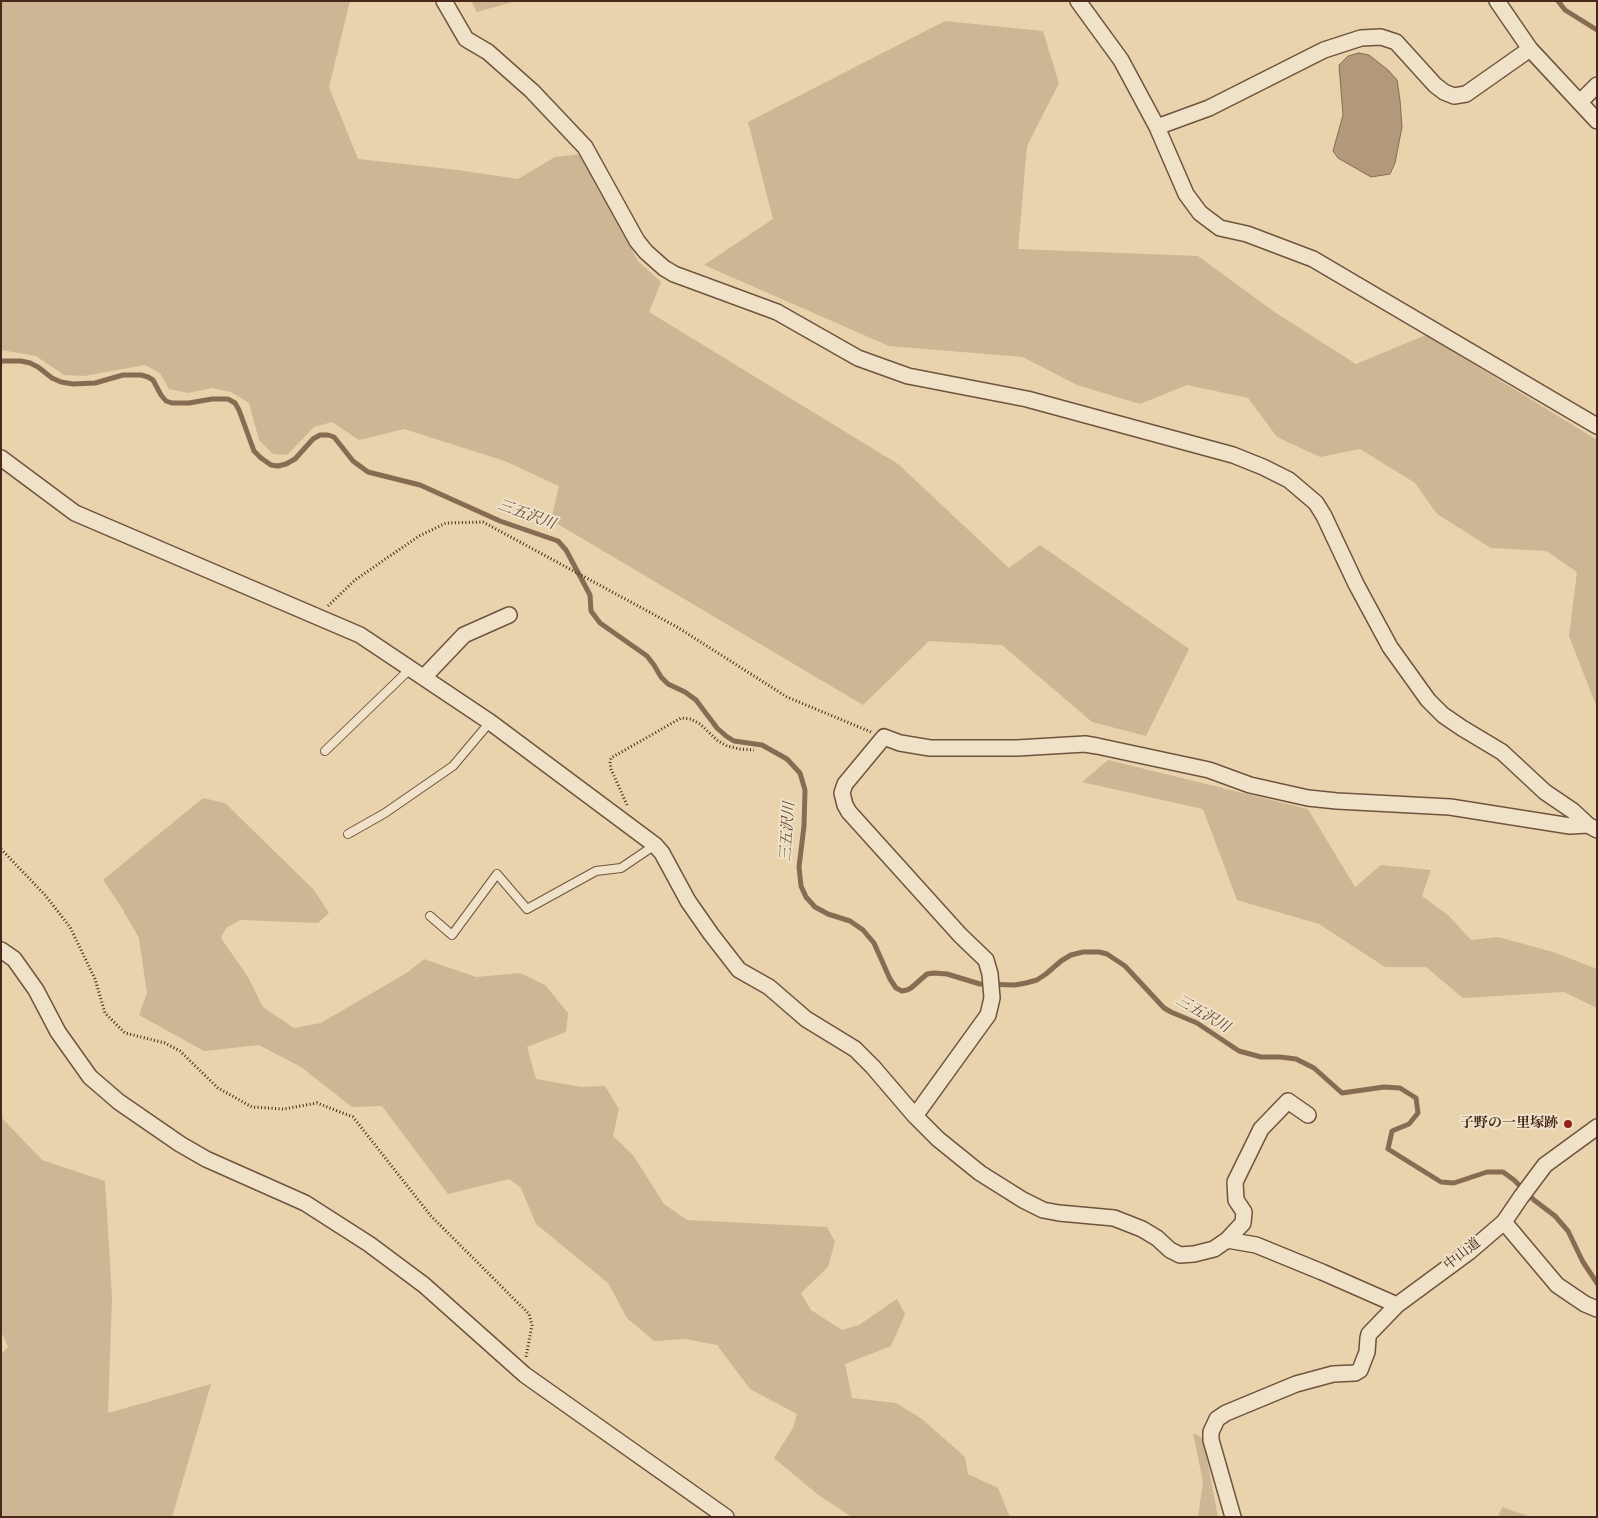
<!DOCTYPE html>
<html>
<head>
<meta charset="utf-8">
<style>
	body { margin:0 }
	#map { position:relative; width:1598px; height:1518px; overflow:hidden; background:#e8d3ac; font-family:Vollkorn,serif }
	canvas { display:block }
	.frame { position:absolute; inset:0; border:2px solid #47281a; pointer-events:none }
</style>
</head>
<body>
<div id="map">
<canvas width="1598" height="1518"></canvas>
<div class="frame"></div>
</div>
<script>
const ctx = document.querySelector('canvas').getContext('2d');
ctx.lineJoin = 'round';
function fillPath(path, color) {
  ctx.fillStyle = color;
  ctx.fill(path, 'evenodd');
}
function poly(rows) {
  const path = new Path2D();
  for (const r of rows) {
    path.moveTo(r[0], r[1]);
    for (let i = 2; i < r.length; i += 2) path.lineTo(r[i], r[i + 1]);
  }
  return path;
}
function stroke(path, color, width, dash) {
  ctx.strokeStyle = color;
  ctx.lineWidth = width;
  ctx.lineCap = dash ? 'butt' : 'round';
  ctx.setLineDash(dash || []);
  ctx.stroke(path);
}
function label(font, color, halo, rows, align = 'center') {
  ctx.font = font + ' Vollkorn,"Noto Serif JP",serif';
  ctx.lineWidth = 4;
  ctx.setLineDash([]);
  ctx.textBaseline = 'middle';
  ctx.strokeStyle = halo;
  ctx.fillStyle = color;
  for (const [text, x, y, turn = 0] of rows) {
    ctx.save();
    ctx.translate(x, y);
    ctx.rotate((+turn || 0) * Math.PI / 180);
    ctx.textAlign = isNaN(turn) ? turn : align;
    if (halo) ctx.strokeText(text, 0, 0);
    ctx.fillText(text, 0, 0);
    ctx.restore();
  }
}
const green = poly([
	[1,1,350,1,329,87,358,159,458,170,518,179,555,157,581,154,638,261,661,282,649,312,898,464,1009,568,1040,545,1189,649,1146,736,1092,722,1002,645,929,641,863,705,551,520,559,486,505,461,404,429,359,440,332,422,314,427,287,455,273,454,259,440,249,403,231,392,212,388,188,393,169,389,160,373,145,365,84,376,64,375,36,356,1,350],
	[471,1,516,1,477,12],
	[945,21,1043,31,1059,83,1027,146,1018,249,1198,256,1273,311,1356,364,1426,335,1597,440,1597,708,1569,636,1577,572,1546,551,1491,548,1437,514,1415,483,1360,449,1320,457,1277,437,1248,398,1187,385,1140,404,1077,385,1023,357,889,346,704,265,773,219,748,122],
	[1108,760,1308,809,1355,887,1381,865,1431,870,1422,896,1449,916,1471,940,1498,937,1553,952,1597,969,1597,1008,1564,992,1463,998,1426,967,1385,967,1319,924,1237,900,1203,809,1082,782],
	[203,798,225,803,314,890,329,913,318,923,240,920,226,928,221,938,248,977,263,1007,294,1028,321,1023,408,972,424,959,476,977,520,973,545,985,568,1013,566,1032,527,1047,536,1079,581,1087,605,1086,619,1109,613,1136,633,1155,664,1204,687,1220,827,1227,835,1242,828,1267,801,1293,811,1310,842,1330,859,1325,897,1299,905,1314,891,1346,845,1364,852,1398,896,1403,922,1419,965,1457,968,1474,998,1488,1010,1517,852,1517,817,1494,774,1458,793,1428,797,1414,750,1389,717,1345,685,1339,654,1341,627,1318,608,1283,536,1224,521,1188,509,1179,448,1194,382,1106,352,1107,301,1067,259,1045,204,1051,139,1015,147,993,139,938,120,905,103,880],
	[1,1117,42,1160,105,1181,112,1297,108,1413,211,1384,172,1517,1,1517,1,1354,8,1347,1,1331],
	[1193,1433,1203,1438,1218,1517,1198,1517,1203,1482],
	[1502,1507,1531,1517,1498,1517]
]);
const water = poly([
	[1359,53,1369,55,1388,70,1397,80,1400,100,1402,127,1395,163,1390,174,1371,177,1338,158,1333,151,1343,115,1339,65,1348,56,1359,53]
]);
const stream = poly([
	[1558,1,1565,10,1597,30],
	[1,361,21,361,30,363,38,367,52,378,61,382,73,384,95,383,123,375,141,375,148,377,153,380,161,395,166,401,172,403,189,403,212,399,228,399,235,403,239,410,254,451,261,458,271,465,278,466,286,464,295,459,313,439,320,435,328,435,334,437,353,461,368,472,420,485,500,521,558,541,566,550,590,595,591,611,600,623,647,656,654,665,661,677,668,684,685,692,696,700,717,728,726,736,734,741,762,745,787,759,800,773,805,790,804,826,799,867,801,886,806,897,815,907,828,914,850,921,863,930,874,943,890,979,896,988,902,991,907,990,911,988,927,974,934,973,947,974,980,984,1015,985,1026,983,1037,980,1046,974,1061,961,1071,955,1083,952,1099,952,1107,954,1125,966,1164,1008,1171,1012,1197,1023,1239,1051,1261,1057,1280,1057,1296,1059,1314,1068,1342,1093,1384,1087,1400,1088,1416,1098,1418,1113,1409,1124,1392,1131,1388,1149,1441,1182,1454,1183,1487,1172,1503,1172,1514,1180,1534,1200,1555,1216,1568,1231,1583,1262,1597,1283]
]);
const path = poly([
	[328,606,355,580,419,536,446,523,483,522,677,627,787,697,871,732],
	[627,805,611,769,610,763,611,758,681,718,691,719,700,724,718,741,727,746,740,749,754,750],
	[1,849,45,895,70,927,95,979,105,1013,125,1033,165,1043,180,1051,218,1088,252,1107,284,1109,317,1103,353,1117,431,1216,529,1314,532,1325,526,1357]
]);
const service = poly([
	[325,751,410,669],
	[348,834,385,813,453,766,490,722],
	[430,916,452,935,497,874,527,909,596,871,621,868,655,845]
]);
const minor = poly([
	[444,1,466,39,488,52,532,91,585,147,637,241,646,252,664,268,674,274,777,312,858,358,908,376,1027,399,1233,455,1263,467,1289,480,1316,503,1324,516,1356,584,1390,647,1428,700,1443,715,1462,728,1502,752,1545,792,1573,811,1588,825,1597,830],
	[1078,1,1121,60,1157,127,1186,194,1200,213,1220,228,1247,234,1313,259,1597,426],
	[1497,1,1530,49,1597,121],
	[1580,102,1597,85],
	[1157,127,1209,108,1324,50,1361,38,1381,37,1396,42,1435,85,1444,92,1454,96,1466,94,1530,49],
	[1,458,75,513,360,635,490,722,655,845,662,853,688,901,711,934,739,970,769,987,806,1019,855,1049,873,1067,915,1116,938,1139,980,1173,1023,1200,1043,1210,1059,1213,1114,1218,1142,1229,1157,1238,1170,1250,1180,1255,1194,1254,1214,1249,1227,1240,1256,1245,1322,1272,1397,1305],
	[424,677,464,635,509,615],
	[1,950,14,959,36,990,58,1032,90,1077,119,1102,180,1144,206,1159,305,1203,369,1244,424,1285,525,1375,726,1517],
	[915,1116,988,1015,992,998,990,974,986,960,960,935,849,812,845,805,842,793,845,784,884,737,900,743,930,748,1017,748,1085,744,1097,746,1209,770,1250,785,1308,798,1337,801,1450,807,1570,826,1588,825],
	[1504,1222,1557,1285,1585,1304,1597,1309],
	[1227,1240,1243,1223,1244,1212,1236,1200,1235,1182,1261,1129,1288,1101,1308,1115],
	[1233,1517,1211,1440,1211,1432,1217,1419,1226,1413,1296,1384,1333,1374,1355,1373,1360,1370,1367,1352,1368,1338,1369,1334,1397,1305,1469,1252,1504,1222,1521,1197,1545,1165,1597,1127]
]);
const markers = [
	[1568,1124,5,"#8f2418"]
];
const poiNames = [
	["子野の一里塚跡",1558,1124]
];
const streetNames = [
	["中山道",1463,1255,-38]
];
const waterNames = [
	["三五沢川",526,516,20],
	["三五沢川",789,832,-86],
	["三五沢川",1202,1015,30]
];
fillPath(green, '#cdb693');
fillPath(water, '#b1997a');
stroke(water, '#876c54', 1);
stroke(stream, '#876c54', 5);
stroke(service, '#6f533e', 10);
stroke(minor, '#6f533e', 18);
stroke(path, '#47281a', 3, [1, 2.5]);
stroke(service, '#f0e2c9', 8);
stroke(minor, '#f0e2c9', 15);
for (const [x, y, r, color] of markers) {
  const dot = new Path2D();
  dot.arc(x, y, r, 0, 2 * Math.PI);
  ctx.fillStyle = color;
  ctx.fill(dot);
  stroke(dot, '#f0e2c9', 2);
}
label('bold 14px', '#47281a', '#f0e2c9', poiNames, 'right');
label('14px', '#47281a', '#f0e2c9', streetNames);
label('italic 15px', '#624432', '#f0e2c9', waterNames);
</script>
</body>
</html>
